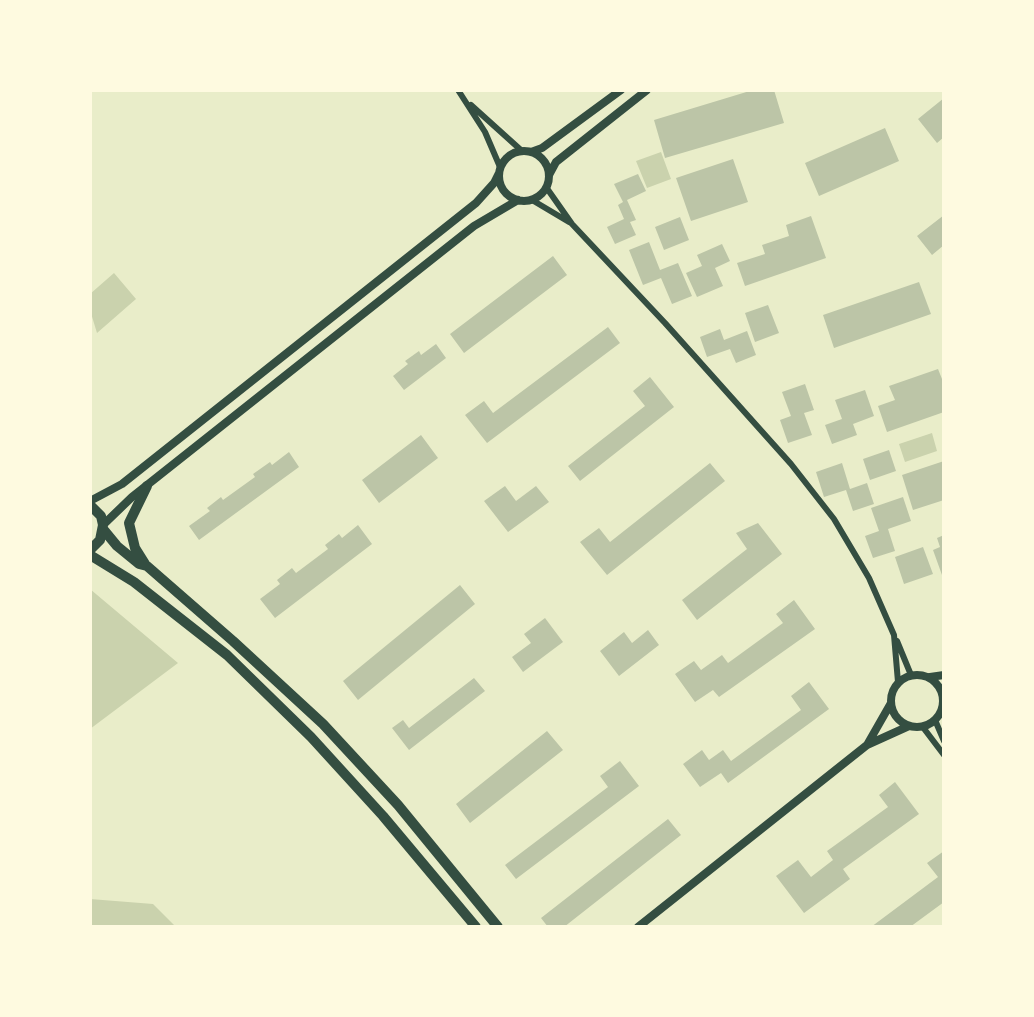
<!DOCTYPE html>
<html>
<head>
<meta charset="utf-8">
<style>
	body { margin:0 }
	#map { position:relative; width:1034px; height:1017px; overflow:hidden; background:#e9edc9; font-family:"Varela Round",sans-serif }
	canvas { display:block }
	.frame { position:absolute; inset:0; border:92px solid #fefae0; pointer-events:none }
</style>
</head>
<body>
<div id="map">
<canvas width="1034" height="1017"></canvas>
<div class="frame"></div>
</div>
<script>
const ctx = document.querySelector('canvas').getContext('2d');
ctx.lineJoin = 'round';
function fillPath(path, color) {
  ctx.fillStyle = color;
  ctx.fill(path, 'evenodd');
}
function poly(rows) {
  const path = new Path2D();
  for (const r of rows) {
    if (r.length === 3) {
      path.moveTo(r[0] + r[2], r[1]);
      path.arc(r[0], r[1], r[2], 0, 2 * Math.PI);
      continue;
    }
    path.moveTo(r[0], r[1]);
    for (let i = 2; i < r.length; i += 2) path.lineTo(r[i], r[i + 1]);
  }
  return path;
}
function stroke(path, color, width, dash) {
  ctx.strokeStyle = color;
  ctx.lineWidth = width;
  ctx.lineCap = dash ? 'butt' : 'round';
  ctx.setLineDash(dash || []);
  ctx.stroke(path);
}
const green = poly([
	[661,152,671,179,647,188,636,161],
	[114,273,136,299,97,333,90,310,90,294],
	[932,433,937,451,905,462,899,444],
	[90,589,178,663,90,729],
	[90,899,153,904,176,927,90,927]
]);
const building = poly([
	[753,90,774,90,784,123,665,158,654,120],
	[944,98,944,137,937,143,918,119],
	[885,128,899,161,819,196,805,163],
	[733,159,748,202,691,221,676,178],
	[638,174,646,191,627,200,636,220,630,222,636,235,615,244,607,227,624,219,618,205,623,202,614,184],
	[944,215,944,245,932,255,917,236],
	[811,216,826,258,745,286,737,263,765,254,762,245,789,236,786,225],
	[680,217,689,240,664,250,655,227],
	[649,242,660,270,678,263,692,296,672,304,661,278,643,285,629,250],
	[722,244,730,261,715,268,723,286,697,297,686,273,702,266,697,255],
	[553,256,567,275,464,353,450,334],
	[919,282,931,314,834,348,823,315],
	[768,305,779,333,755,342,745,313],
	[608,327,620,343,487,443,465,415,484,401,493,413],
	[720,329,724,340,747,331,756,355,736,363,730,349,707,357,700,337],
	[436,344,446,358,404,390,393,376,408,364,405,361,419,351,421,355],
	[938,369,944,384,944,412,887,432,878,406,895,400,889,386],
	[650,377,674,407,580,481,568,466,645,406,633,391],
	[805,384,814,410,804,413,812,435,788,443,780,420,791,416,782,392],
	[865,390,874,416,853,424,857,435,832,444,825,425,842,419,835,400],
	[421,435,438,458,379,503,362,480],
	[889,450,896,471,870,480,863,459],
	[289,452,299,467,199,540,189,526,210,511,207,508,221,497,223,500,255,477,253,474,270,462,272,465],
	[944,461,944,500,913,510,902,475],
	[710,463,725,481,607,575,580,542,599,528,610,542],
	[842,463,850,489,867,483,874,504,853,511,846,490,824,497,816,472],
	[505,486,516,501,536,486,549,502,508,532,484,501],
	[903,497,911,521,888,529,895,551,873,558,865,536,879,531,871,508],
	[758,523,782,554,697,620,682,600,747,549,736,533],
	[358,525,372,544,275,618,260,599,280,584,277,580,292,568,296,573,328,549,325,545,339,534,342,538],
	[944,535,944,575,942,575,933,550,940,547,937,538],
	[923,547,933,574,904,584,895,557],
	[460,585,475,604,358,700,343,681],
	[794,600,815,629,719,697,713,690,695,702,675,674,694,661,701,670,722,655,728,663,783,623,776,614],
	[545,618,563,642,523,672,512,657,531,643,524,634],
	[648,630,659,645,619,676,600,651,624,632,632,643],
	[474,678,485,691,409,750,392,728,403,720,409,728],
	[809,682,829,709,728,783,721,773,700,787,683,764,702,750,709,760,723,750,731,761,801,710,791,696],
	[547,731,563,750,470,823,456,804],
	[620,761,639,786,516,879,505,865,608,787,600,776],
	[895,782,919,814,843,869,850,879,804,913,776,876,798,860,811,877,833,860,827,851,888,807,879,795],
	[668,819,681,835,564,927,548,927,541,918],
	[944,851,944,902,910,927,871,927,938,877,927,863]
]);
const minor = poly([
	[458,90,485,132,500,167],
	[471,105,522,151],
	[546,187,572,224,665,323,791,464,834,519,869,578,894,635,898,682],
	[532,200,569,222],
	[897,641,911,675],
	[935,720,944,741],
	[922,726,944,755]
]);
const tertiary = poly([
	[524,176,25],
	[531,152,542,148,621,90],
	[549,175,556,162,647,90],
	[90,501,122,484,476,203,494,183,499,173],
	[103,525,132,497,474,226,518,200],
	[917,701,26],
	[930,677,944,675],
	[867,745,891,703],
	[638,927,867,745,909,726]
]);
const primary = poly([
	[90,505,101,516,103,525,100,540,90,550],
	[103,529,117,546,139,564,147,566,233,641,323,724,398,805,498,927],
	[90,555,134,582,227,655,311,737,383,816,476,927],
	[145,564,135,548,129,523,147,486]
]);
fillPath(green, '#cad2ad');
fillPath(building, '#bcc5a7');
stroke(minor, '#344e41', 6);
stroke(tertiary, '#344e41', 8);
stroke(primary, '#344e41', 10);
</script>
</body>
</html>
